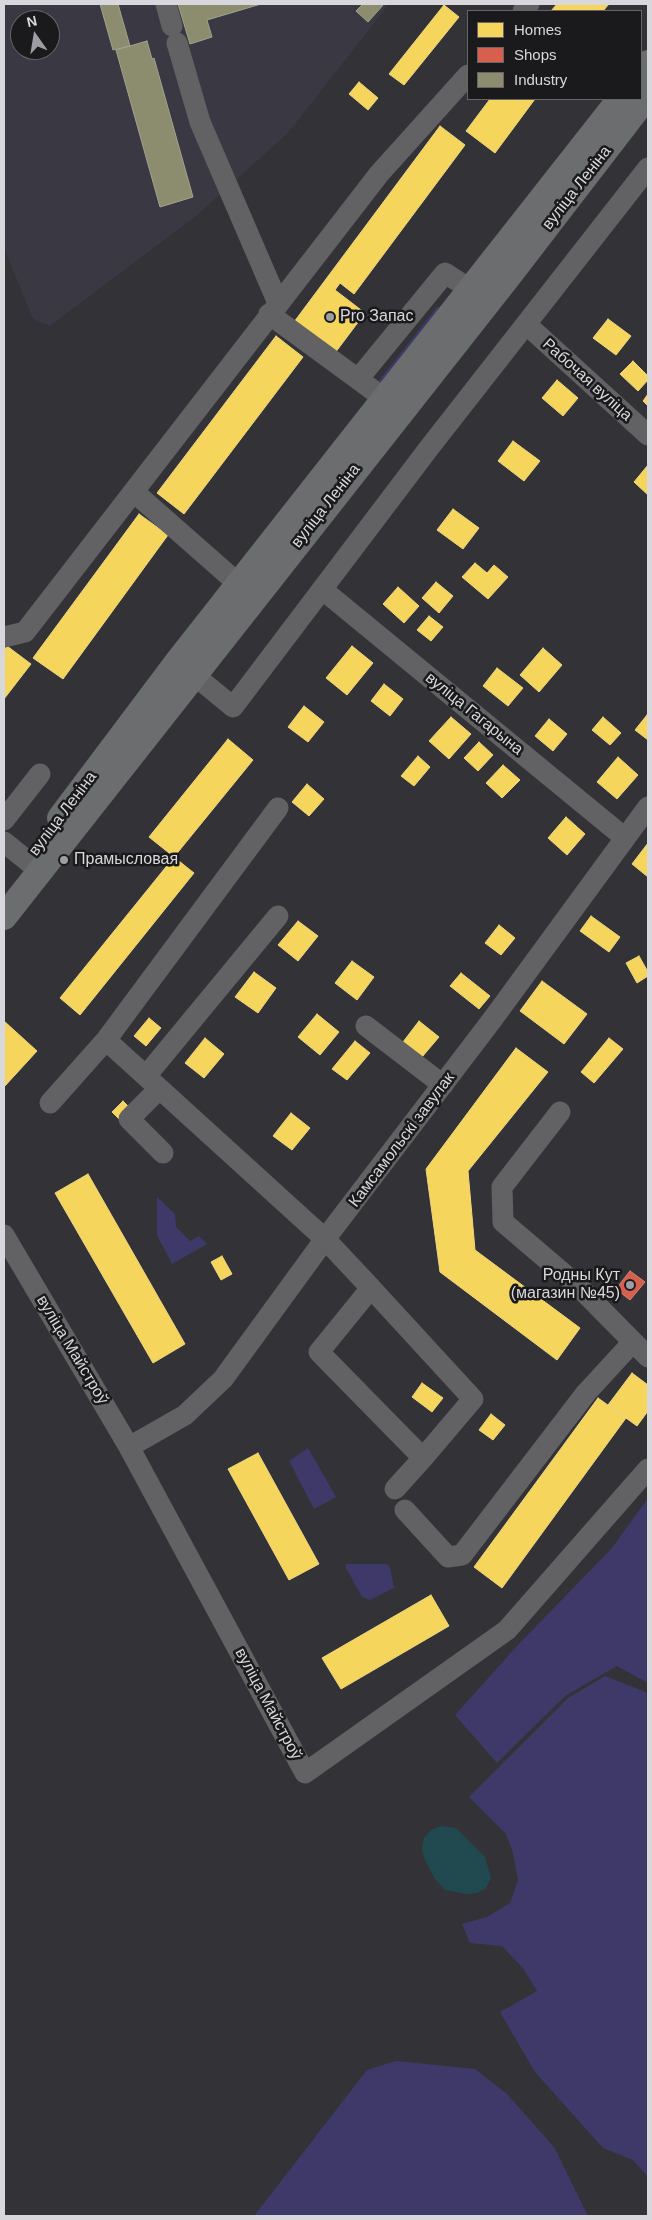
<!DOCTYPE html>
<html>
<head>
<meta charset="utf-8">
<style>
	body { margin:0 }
	#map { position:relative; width:652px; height:2220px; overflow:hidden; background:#333236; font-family:Helvetica,sans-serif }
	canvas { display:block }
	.frame { position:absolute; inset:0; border:5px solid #d8d8dc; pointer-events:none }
	.legend { position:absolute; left:467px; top:10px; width:175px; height:90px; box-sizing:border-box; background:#1a1a1c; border:1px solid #666669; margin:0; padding:6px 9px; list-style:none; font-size:15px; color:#d8d8dc }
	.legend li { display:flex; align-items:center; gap:10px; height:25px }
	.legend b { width:25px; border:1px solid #666669 }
	.north { position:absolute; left:10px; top:10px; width:50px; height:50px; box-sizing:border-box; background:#1a1a1c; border:1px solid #666669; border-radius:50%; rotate:347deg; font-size:14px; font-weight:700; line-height:20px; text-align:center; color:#d8d8dc }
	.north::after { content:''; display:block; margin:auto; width:18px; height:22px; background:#9e9ea2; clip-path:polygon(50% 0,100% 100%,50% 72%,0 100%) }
</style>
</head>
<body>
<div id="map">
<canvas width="652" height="2220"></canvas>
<div class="frame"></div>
<ul class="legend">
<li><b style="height:14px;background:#f6d55c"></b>Homes</li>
<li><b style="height:14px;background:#d6604d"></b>Shops</li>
<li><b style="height:14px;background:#8c8c6e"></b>Industry</li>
</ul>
<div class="north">N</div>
</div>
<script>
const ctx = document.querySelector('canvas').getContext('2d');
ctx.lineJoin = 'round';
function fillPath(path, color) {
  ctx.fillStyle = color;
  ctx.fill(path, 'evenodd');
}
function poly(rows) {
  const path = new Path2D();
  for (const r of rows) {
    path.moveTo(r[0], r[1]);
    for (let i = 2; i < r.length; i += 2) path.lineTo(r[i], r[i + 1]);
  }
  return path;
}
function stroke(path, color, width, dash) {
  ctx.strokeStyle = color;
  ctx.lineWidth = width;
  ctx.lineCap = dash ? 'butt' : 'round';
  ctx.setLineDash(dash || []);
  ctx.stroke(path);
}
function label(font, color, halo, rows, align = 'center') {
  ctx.font = font + ' Helvetica,sans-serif';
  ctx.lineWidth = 5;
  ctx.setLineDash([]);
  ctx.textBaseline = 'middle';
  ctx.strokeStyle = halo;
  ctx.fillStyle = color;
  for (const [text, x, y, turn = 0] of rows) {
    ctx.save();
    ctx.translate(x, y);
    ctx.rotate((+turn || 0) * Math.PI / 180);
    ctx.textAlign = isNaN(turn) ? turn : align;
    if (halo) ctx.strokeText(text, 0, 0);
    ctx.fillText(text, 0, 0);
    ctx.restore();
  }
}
const built = poly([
	[4,4,389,4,288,133,196,216,50,326,33,319,4,248],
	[20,20,50,20,50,50,20,50]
]);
const green = poly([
	[437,307,440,307,381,391,377,383],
	[157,1197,175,1214,176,1227,190,1241,199,1236,207,1244,172,1264,157,1235],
	[308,1448,336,1497,314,1509,289,1461],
	[648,1498,648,1683,617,1666,565,1696,497,1763,455,1715,517,1646,612,1548],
	[347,1564,387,1564,390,1567,394,1588,370,1600,362,1597,345,1566],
	[605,1676,648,1693,648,2177,633,2160,603,2148,535,2072,500,2012,537,1991,523,1968,502,1946,470,1943,462,1924,487,1917,510,1903,518,1880,513,1853,506,1834,469,1797,568,1698],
	[396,2061,475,2069,507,2094,554,2147,588,2216,254,2216,367,2070]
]);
const water = poly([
	[441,1826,456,1828,485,1857,491,1878,486,1888,477,1893,466,1894,445,1890,435,1879,425,1860,422,1849,424,1838,431,1830]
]);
const homes = poly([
	[557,4,609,4,603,11,551,11,557,4],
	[444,5,459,17,404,85,389,74,444,5],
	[359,82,378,98,368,110,349,94,359,82],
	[490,99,535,99,495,153,466,131,490,99],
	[440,126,465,145,354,294,340,283,335,290,365,313,335,353,294,322,440,126],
	[608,319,631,336,616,355,593,338,608,319],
	[276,336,303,357,184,514,157,493,276,336],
	[633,361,648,376,648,380,638,391,620,374,633,361],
	[557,380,578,398,563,416,542,398,557,380],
	[648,394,648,406,643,401,648,394],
	[513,441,540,461,524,481,498,461,513,441],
	[648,465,648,495,634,482,648,465],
	[453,509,479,528,463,549,437,530,453,509],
	[139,514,168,535,63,679,33,658,139,514],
	[475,563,487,573,494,565,508,577,488,599,462,577,475,563],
	[436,582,453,596,439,613,422,598,436,582],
	[398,587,419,606,404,623,383,604,398,587],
	[429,616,443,627,431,641,417,630,429,616],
	[7,646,31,664,4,699,4,650,7,646],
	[352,646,373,663,347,695,326,678,352,646],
	[543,648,562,665,539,692,520,675,543,648],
	[497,668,523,688,508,706,483,686,497,668],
	[384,684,403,699,390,716,371,701,384,684],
	[304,706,324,722,308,742,288,727,304,706],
	[647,715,648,716,648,740,635,730,647,715],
	[451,717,471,734,449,759,429,741,451,717],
	[603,717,621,733,610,745,592,730,603,717],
	[549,719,567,734,553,751,535,736,549,719],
	[228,739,253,760,174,857,149,837,228,739],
	[479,742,493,755,478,771,464,758,479,742],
	[418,756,430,767,414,786,401,776,418,756],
	[618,757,638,775,617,799,597,782,618,757],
	[503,765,520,780,502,798,486,783,503,765],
	[307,784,324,799,309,816,292,802,307,784],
	[566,817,585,834,567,855,548,838,566,817],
	[648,843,648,877,632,864,648,843],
	[174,857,194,873,80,1015,60,998,174,857],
	[591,916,620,937,609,952,580,931,591,916],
	[298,921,318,936,298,961,278,945,298,921],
	[499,925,515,938,501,955,485,943,499,925],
	[639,956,648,972,648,976,637,983,626,963,639,956],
	[352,961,374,977,357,1000,335,983,352,961],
	[254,972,276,988,258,1013,235,997,254,972],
	[461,973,490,996,479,1009,450,986,461,973],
	[542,981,587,1014,564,1044,520,1011,542,981],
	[317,1014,339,1032,320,1055,298,1037,317,1014],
	[149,1018,161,1028,146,1046,134,1036,149,1018],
	[4,1021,37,1051,4,1087,4,1021],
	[419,1021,439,1037,422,1057,403,1042,419,1021],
	[205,1038,224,1054,204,1078,185,1063,205,1038],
	[609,1038,623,1049,594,1083,581,1072,609,1038],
	[355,1041,370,1053,347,1080,332,1069,355,1041],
	[516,1048,548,1072,468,1171,475,1250,580,1328,557,1360,440,1272,426,1169,516,1048],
	[123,1101,130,1108,119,1119,112,1112,123,1101],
	[291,1113,310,1128,292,1150,273,1136,291,1113],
	[88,1174,185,1344,153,1363,55,1193,88,1174],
	[222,1256,232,1274,221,1280,211,1262,222,1256],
	[632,1373,648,1385,648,1411,637,1426,608,1405,632,1373],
	[422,1383,443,1398,432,1412,412,1397,422,1383],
	[598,1398,626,1418,502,1588,474,1567,598,1398],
	[491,1414,505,1425,493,1440,479,1430,491,1414],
	[258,1453,319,1564,289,1580,228,1469,258,1453],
	[431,1595,449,1626,341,1689,322,1658,431,1595]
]);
const shops = poly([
	[630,1271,645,1282,630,1300,616,1289,630,1271]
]);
const industry = poly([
	[100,4,118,4,130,46,113,50,100,4],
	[178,4,261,4,207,20,212,37,190,44,178,4],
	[363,4,384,4,368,22,356,11,363,4],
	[147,41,152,59,154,58,193,197,160,207,116,50,147,41]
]);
const minor = poly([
	[166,4,172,26],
	[523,11,529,4],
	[177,43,200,122,278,303],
	[269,314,396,407],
	[526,324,648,435],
	[359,378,445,273,484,298],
	[134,492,251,595],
	[323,590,625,838],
	[4,637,25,632,379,174,468,75],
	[182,665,233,707,429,448,648,168],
	[4,820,40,774],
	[4,842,40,871],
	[366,1026,443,1085],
	[106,1040,325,1239,371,1288,319,1352,423,1458,473,1399,371,1288],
	[146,1076,278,916],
	[159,1089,129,1119,163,1153],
	[50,1103,106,1040,278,808],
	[560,1112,502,1187,503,1222,578,1286,648,1357],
	[4,1235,129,1447,305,1773,507,1630,648,1469],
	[129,1447,185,1415,223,1379,325,1239,492,1020,648,807],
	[395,1489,423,1458],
	[405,1510,448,1557,462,1555,586,1393,632,1343]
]);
const major = poly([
	[641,73,648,63],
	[60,818,178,661,620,99],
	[4,917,508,277,648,95]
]);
const markers = [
	[330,317,5,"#9e9ea2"],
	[64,860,5,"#9e9ea2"],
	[630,1285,5,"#9e9ea2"]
];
const streetNames = [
	["вуліца Леніна",577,188,-52],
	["Рабочая вуліца",587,380,42],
	["вуліца Леніна",326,506,-52],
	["вуліца Гагарына",474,714,39],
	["вуліца Леніна",63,814,-53],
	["Камсамольскі завулак",402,1140,-53],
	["вуліца Майстроў",72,1350,59],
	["вуліца Майстроў",268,1704,62]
];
const poiNames = [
	["Pro Запас",340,317],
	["Прамысловая",74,860],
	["Родны Кут",620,1276,"right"],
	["(магазин №45)",620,1294,"right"]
];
fillPath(built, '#393843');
fillPath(green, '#3f396a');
fillPath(water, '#204a4f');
fillPath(homes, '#f6d55c');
stroke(homes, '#edd682', 1);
fillPath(shops, '#d6604d');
stroke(shops, '#d78478', 1);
fillPath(industry, '#8c8c6e');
stroke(industry, '#a3a38f', 1);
stroke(minor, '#626264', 21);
stroke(major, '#6c6d6e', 26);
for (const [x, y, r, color] of markers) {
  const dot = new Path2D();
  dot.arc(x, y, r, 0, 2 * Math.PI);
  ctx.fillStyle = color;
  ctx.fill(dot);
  stroke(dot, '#1a1a1c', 2);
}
label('16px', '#d8d8dc', '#1a1a1c', streetNames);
label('16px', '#d8d8dc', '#1a1a1c', poiNames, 'left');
</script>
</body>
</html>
